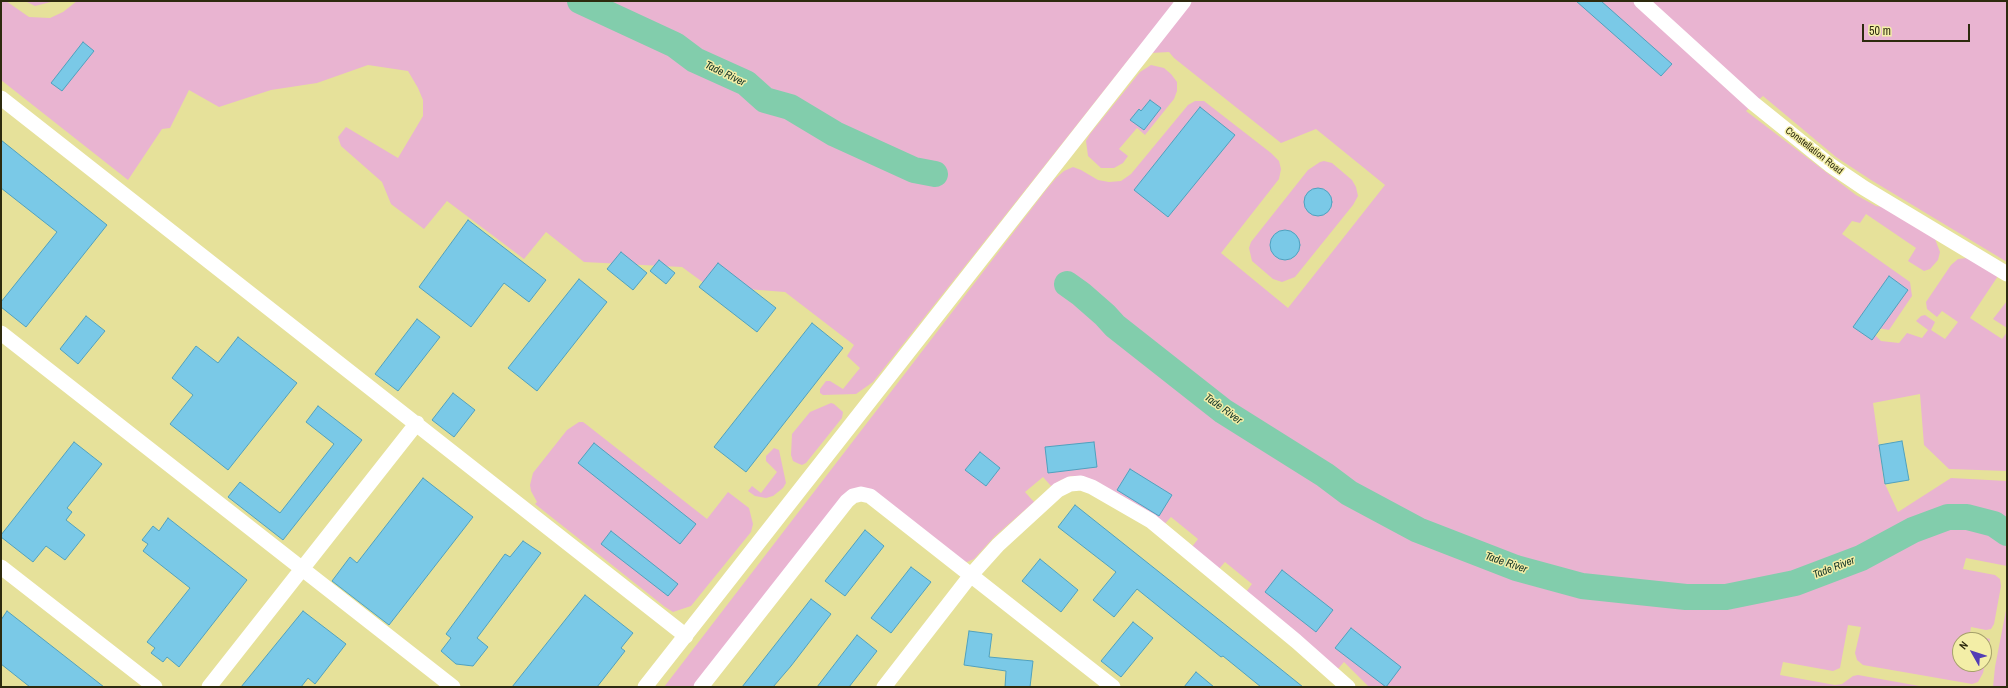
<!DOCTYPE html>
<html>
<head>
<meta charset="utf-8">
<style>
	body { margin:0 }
	#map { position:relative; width:2008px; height:688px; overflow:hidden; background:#e6e19a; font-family:"Archivo Narrow",sans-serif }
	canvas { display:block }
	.frame { position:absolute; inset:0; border:2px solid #2d2a0e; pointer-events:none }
	.north { position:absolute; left:1952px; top:632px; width:40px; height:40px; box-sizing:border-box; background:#f3eea7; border:1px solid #a4a06a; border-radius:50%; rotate:309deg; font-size:11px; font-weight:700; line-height:16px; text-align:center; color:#2d2a0e }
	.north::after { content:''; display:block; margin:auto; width:14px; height:18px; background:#523db5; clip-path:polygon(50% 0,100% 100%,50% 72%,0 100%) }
	.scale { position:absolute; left:1862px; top:24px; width:108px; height:18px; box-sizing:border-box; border:2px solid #2d2a0e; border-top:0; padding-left:5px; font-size:12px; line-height:14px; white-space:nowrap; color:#2d2a0e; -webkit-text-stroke:3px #f3eea7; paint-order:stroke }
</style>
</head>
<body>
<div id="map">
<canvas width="2008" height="688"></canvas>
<div class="frame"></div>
<div class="north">N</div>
<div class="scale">50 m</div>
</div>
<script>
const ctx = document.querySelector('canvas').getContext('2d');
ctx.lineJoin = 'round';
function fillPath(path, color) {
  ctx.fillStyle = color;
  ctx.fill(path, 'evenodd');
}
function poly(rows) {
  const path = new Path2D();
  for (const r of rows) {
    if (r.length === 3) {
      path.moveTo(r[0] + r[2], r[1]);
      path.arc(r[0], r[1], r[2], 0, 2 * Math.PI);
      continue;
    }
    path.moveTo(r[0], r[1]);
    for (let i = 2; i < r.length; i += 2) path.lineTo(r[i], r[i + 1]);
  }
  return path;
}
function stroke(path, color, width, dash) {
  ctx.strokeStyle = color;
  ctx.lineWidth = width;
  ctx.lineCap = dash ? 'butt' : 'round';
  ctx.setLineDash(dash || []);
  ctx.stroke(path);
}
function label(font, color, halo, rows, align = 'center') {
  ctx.font = font + ' "Archivo Narrow",sans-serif';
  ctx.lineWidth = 3;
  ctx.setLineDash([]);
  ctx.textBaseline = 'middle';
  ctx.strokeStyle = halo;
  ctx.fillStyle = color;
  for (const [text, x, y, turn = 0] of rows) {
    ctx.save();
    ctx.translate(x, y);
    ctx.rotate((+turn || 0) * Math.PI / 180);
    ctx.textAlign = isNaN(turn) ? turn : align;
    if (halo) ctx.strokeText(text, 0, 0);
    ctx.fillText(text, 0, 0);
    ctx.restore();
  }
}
const green = poly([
	[1,1,6,1,29,17,50,18,63,12,77,1,2007,1,2007,262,1871,180,1836,157,1763,96,1746,111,1856,195,1876,206,1882,207,1935,239,1940,252,1938,260,1930,269,1924,271,1908,261,1916,248,1866,214,1860,223,1852,221,1842,234,1910,282,1912,296,1889,330,1877,328,1874,334,1881,341,1899,343,1907,333,1922,338,1928,330,1916,321,1921,316,1925,315,1935,322,1931,330,1945,339,1958,322,1942,311,1937,317,1927,309,1926,302,1951,265,1958,259,1967,258,1998,276,1970,318,2002,339,2007,332,2007,471,1949,469,1924,445,1920,394,1873,403,1884,482,1898,512,1951,478,2007,481,2007,566,1966,558,1963,569,1995,575,2000,579,2001,586,1994,624,1991,629,1986,630,1971,627,1970,633,1990,639,1983,673,1978,682,1972,684,1863,665,1857,660,1855,653,1861,627,1848,625,1840,668,1833,671,1783,662,1780,675,1835,685,1842,684,1853,676,1858,675,1925,687,1369,687,1344,662,1337,670,1246,592,1252,584,1225,562,1218,570,1191,548,1198,539,1171,517,1163,526,1098,482,1082,476,1071,476,1061,480,1051,486,1043,477,1025,492,1034,502,995,536,974,559,967,562,956,560,865,490,695,687,664,687,1046,190,1056,178,1064,171,1073,167,1081,170,1098,180,1109,182,1121,181,1131,174,1188,105,1195,101,1204,101,1271,153,1279,161,1281,169,1279,179,1221,253,1288,308,1385,185,1316,129,1281,143,1174,58,1169,52,1133,54,873,382,856,394,823,395,820,393,820,389,826,381,830,381,843,389,860,368,847,356,854,345,785,292,708,286,682,267,584,262,546,232,524,259,447,201,424,229,391,204,382,182,341,146,338,137,346,127,398,158,423,116,423,100,418,88,408,71,368,65,317,83,271,90,219,107,189,90,170,128,162,129,128,180,1,80],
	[1960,640,1984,640,1984,664,1960,664],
	[25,1,55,1,35,6],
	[1151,65,1164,68,1171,74,1177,82,1177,91,1174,99,1145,135,1137,128,1119,149,1128,156,1123,163,1114,168,1101,168,1088,156,1086,141,1090,134,1140,72],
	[1324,161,1332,163,1352,180,1356,187,1358,196,1353,205,1295,277,1282,282,1273,279,1252,261,1249,248,1251,242,1308,170,1320,162],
	[2007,301,2007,328,1993,319],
	[831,403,834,404,843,412,842,418,806,463,802,465,797,463,793,461,791,455,792,434,810,412],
	[579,422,583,422,587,425,707,519,728,492,749,508,753,524,751,532,691,606,673,612,665,607,535,504,537,502,531,491,530,485,533,473,567,430],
	[774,448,779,450,786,483,783,488,773,496,766,498,755,496,748,491,752,486,761,493,777,472,766,461,766,456],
	[2007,605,2007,687,1993,687,1995,667]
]);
const river = poly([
	[580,1,675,45,695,60,746,83,765,100,790,107,835,134,914,170,935,174],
	[1067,284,1081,294,1105,315,1115,326,1223,411,1325,475,1349,493,1418,530,1516,568,1582,586,1686,597,1726,597,1795,583,1861,558,1913,530,1948,517,1967,517,1994,524,2007,533]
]);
const building = poly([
	[1576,1,1601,1,1672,64,1661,76,1576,1],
	[83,42,94,51,62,91,51,83,83,42],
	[1150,100,1161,108,1144,130,1130,120,1139,109,1141,111,1150,100],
	[1200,107,1235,135,1168,217,1134,190,1200,107],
	[1,140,107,225,26,327,1,307,1,302,57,232,1,188,1,140],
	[1318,202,14],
	[468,220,546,280,529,302,504,283,471,327,419,287,468,220],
	[1285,245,15],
	[621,252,647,273,633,290,607,269,621,252],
	[659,260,675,273,666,284,650,271,659,260],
	[718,263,776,308,757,332,699,287,718,263],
	[1889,276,1908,290,1872,340,1853,327,1889,276],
	[579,279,607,302,537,391,508,368,579,279],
	[86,316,105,331,78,364,60,349,86,316],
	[417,319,440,337,398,391,375,374,417,319],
	[812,323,843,348,746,472,714,447,812,323],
	[238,337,297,383,228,470,170,424,193,395,172,378,196,346,218,363,238,337],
	[453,393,475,410,454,437,432,420,453,393],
	[318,406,362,440,283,540,228,497,240,482,280,513,334,444,306,422,318,406],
	[1902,441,1909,480,1885,484,1879,445,1902,441],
	[74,442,102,464,67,508,72,512,66,520,85,535,65,560,46,546,33,562,1,537,1,535,74,442],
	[1094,442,1097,467,1048,473,1045,447,1094,442],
	[594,443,696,524,680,544,578,463,594,443],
	[980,452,1000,468,986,486,965,470,980,452],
	[1130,469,1172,495,1159,516,1117,490,1130,469],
	[423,478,473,517,389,625,332,581,350,557,357,563,423,478],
	[1075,505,1252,646,1303,687,1261,687,1223,656,1221,657,1137,589,1114,617,1093,600,1116,572,1058,527,1075,505],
	[168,518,247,580,179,667,167,657,163,662,151,653,155,648,147,642,190,588,143,551,148,544,142,540,153,526,159,531,168,518],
	[865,530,884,546,845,596,825,581,865,530],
	[611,531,678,584,668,596,601,544,611,531],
	[523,541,541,553,477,638,488,647,473,666,456,664,441,651,451,638,446,634,505,554,510,557,523,541],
	[1040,559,1078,590,1061,612,1022,581,1040,559],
	[911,567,931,582,891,633,871,618,911,567],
	[1282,570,1333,610,1316,632,1265,592,1282,570],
	[585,595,633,633,621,648,625,651,597,687,512,687,585,595],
	[811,599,831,614,791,666,773,687,742,687,811,599],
	[7,611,104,687,30,687,1,664,1,620,7,611],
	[303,611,346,644,315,684,308,678,301,687,241,687,303,611],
	[1133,622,1153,638,1121,677,1101,661,1133,622],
	[1351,628,1401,667,1386,687,1335,648,1351,628],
	[969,631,992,634,989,657,1033,661,1030,687,1005,687,1006,671,964,665,969,631],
	[857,635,877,651,849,687,817,687,857,635],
	[1196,672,1214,687,1184,687,1196,672]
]);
const minor = poly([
	[1641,1,1753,103,1830,165,1864,188,2007,274],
	[1,98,686,636],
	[1,333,453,687],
	[1,567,155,687],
	[209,687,417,423],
	[645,687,1184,1],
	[701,687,847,501,853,496,861,494,870,496,1113,687],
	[884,687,971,575,998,545,1058,490,1070,484,1081,483,1092,487,1151,521,1296,641,1348,687]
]);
const streetNames = [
	["Constellation Road",1814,151,38]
];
const waterNames = [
	["Tade River",725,74,26],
	["Tade River",1223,409,36],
	["Tade River",1506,563,19],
	["Tade River",1834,568,-21]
];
fillPath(green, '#e9b4d1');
stroke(river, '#82cdac', 26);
fillPath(building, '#7ac9e7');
stroke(building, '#50a1be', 1);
stroke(minor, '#fff', 15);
label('10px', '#2d2a0e', '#f3eea7', streetNames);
label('italic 11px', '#133528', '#f3eea7', waterNames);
</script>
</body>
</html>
